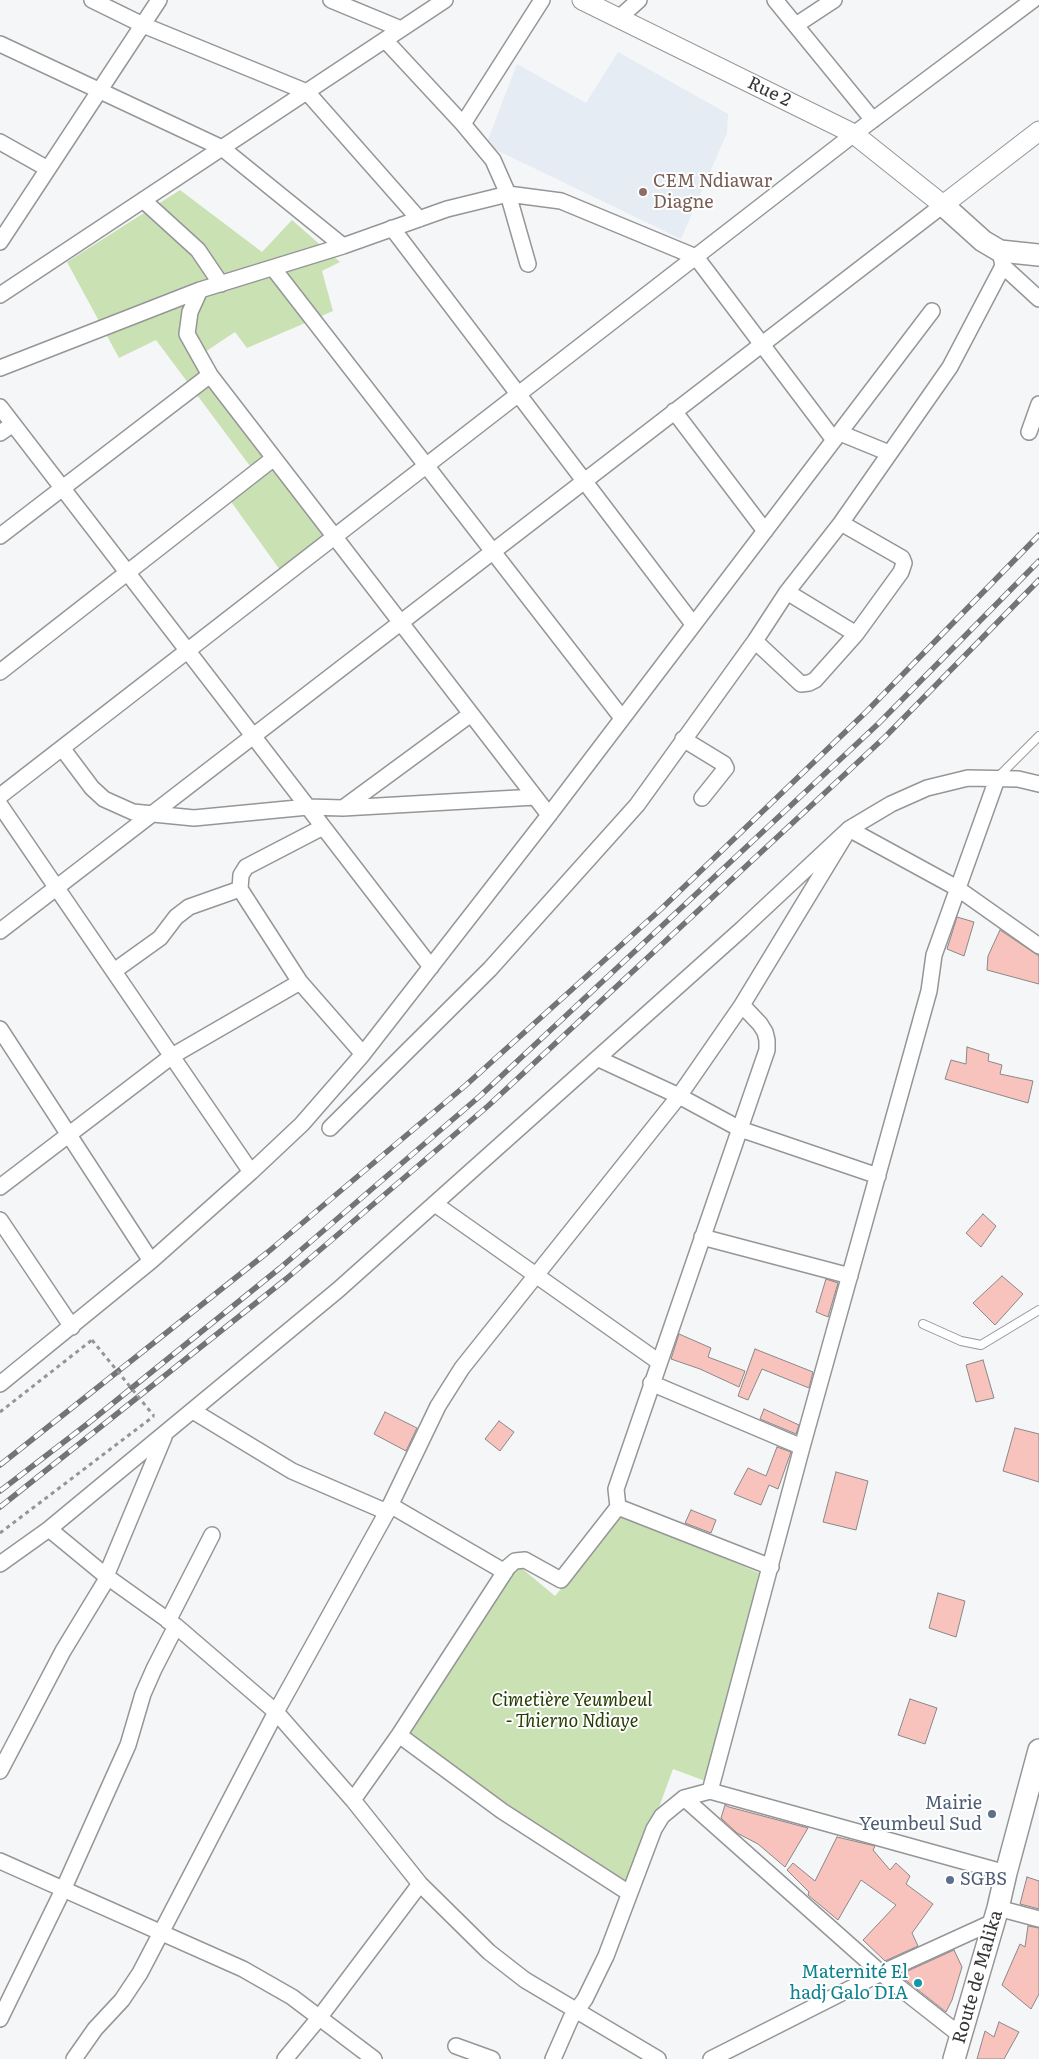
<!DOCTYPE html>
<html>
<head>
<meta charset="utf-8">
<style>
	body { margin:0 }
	canvas { display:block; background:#f5f6f8 }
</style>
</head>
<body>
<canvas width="1039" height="2059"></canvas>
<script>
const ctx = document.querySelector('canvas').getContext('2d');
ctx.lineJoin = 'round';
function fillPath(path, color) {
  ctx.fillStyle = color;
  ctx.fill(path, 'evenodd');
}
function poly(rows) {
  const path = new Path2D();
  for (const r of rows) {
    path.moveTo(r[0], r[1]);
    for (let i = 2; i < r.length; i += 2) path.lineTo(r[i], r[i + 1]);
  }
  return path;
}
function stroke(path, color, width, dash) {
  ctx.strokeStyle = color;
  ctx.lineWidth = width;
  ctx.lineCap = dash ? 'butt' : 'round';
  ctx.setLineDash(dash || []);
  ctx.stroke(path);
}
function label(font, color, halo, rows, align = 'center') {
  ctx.font = font + ' Literata,serif';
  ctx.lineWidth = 4;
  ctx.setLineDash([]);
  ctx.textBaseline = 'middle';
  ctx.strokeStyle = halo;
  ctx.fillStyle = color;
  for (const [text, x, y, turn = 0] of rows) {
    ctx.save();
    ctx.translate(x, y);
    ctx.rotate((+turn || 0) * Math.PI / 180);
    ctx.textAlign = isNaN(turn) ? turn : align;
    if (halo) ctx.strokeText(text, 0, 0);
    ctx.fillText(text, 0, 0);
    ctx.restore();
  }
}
const built = poly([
	[618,52,728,114,727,133,681,239,486,145,517,64,586,103]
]);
const green = poly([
	[180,190,262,252,292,220,340,262,322,271,333,311,247,348,235,332,199,356,338,537,285,577,222,489,250,466,156,340,119,358,67,262],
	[622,1514,759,1573,708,1782,673,1769,627,1895,406,1736,478,1617,519,1566,555,1596]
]);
const building = poly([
	[957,917,974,922,964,956,947,949,957,917],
	[1000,930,1039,956,1039,984,987,970,988,956,1000,930],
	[967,1047,989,1054,988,1061,1002,1065,1000,1074,1033,1081,1028,1103,945,1079,951,1060,966,1064,967,1047],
	[983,1214,996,1226,981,1247,966,1233,983,1214],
	[1002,1276,1023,1294,995,1325,973,1303,1002,1276],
	[826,1279,838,1283,828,1317,816,1312,826,1279],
	[679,1334,711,1348,708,1357,745,1371,739,1387,700,1369,671,1359,679,1334],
	[755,1349,813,1372,809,1388,762,1369,748,1400,738,1396,755,1349],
	[983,1360,994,1398,976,1402,966,1365,983,1360],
	[764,1409,799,1425,796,1434,760,1419,764,1409],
	[385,1412,417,1428,406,1451,374,1434,385,1412],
	[499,1421,514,1432,500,1451,485,1439,499,1421],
	[1015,1428,1039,1434,1039,1482,1003,1471,1015,1428],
	[777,1447,791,1452,778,1489,769,1485,761,1505,734,1494,748,1468,766,1476,777,1447],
	[836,1472,868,1481,856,1530,823,1522,836,1472],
	[691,1510,716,1520,711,1533,685,1523,691,1510],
	[938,1593,965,1601,956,1637,929,1628,938,1593],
	[910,1699,937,1708,925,1744,898,1735,910,1699],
	[725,1805,729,1807,808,1828,785,1867,758,1844,737,1833,721,1818,725,1805],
	[837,1837,875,1846,873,1850,890,1870,896,1863,910,1876,906,1884,933,1904,912,1933,918,1946,885,1961,863,1940,896,1905,861,1880,838,1920,808,1895,809,1892,787,1870,793,1863,815,1881,837,1837],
	[1027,1877,1039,1881,1039,1909,1020,1904,1027,1877],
	[1028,1926,1039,1928,1039,1994,1031,2009,1002,1985,1020,1944,1025,1947,1028,1926],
	[954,1950,962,1967,952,2000,946,2012,899,1975,954,1950],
	[999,2022,1019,2032,1004,2059,977,2059,985,2031,994,2037,999,2022]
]);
const path = poly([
	[0,1412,92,1340],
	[0,1533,154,1416]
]);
const service = poly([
	[998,777,1039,736],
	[923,1324,961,1341,981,1345,1039,1310]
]);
const minor = poly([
	[92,0,143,25,307,92,419,219],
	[331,0,401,29],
	[775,0,873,120],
	[619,18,639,0],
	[796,25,834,0],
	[385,40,463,124,493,160,508,194,528,264],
	[0,44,222,148,343,246],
	[463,124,542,0],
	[0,142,48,169],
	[143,200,198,250,221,284],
	[392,228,693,624],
	[0,242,159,0],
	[1003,266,1039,299],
	[273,268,622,718],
	[200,290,190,312,187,334,210,375,549,815],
	[0,295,445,0],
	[0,368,200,290,343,246,447,209,508,194,561,201,696,257,834,440],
	[0,407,431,967],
	[674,411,765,531],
	[1029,432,1039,404],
	[0,433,13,424],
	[840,433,889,453],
	[0,536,210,375],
	[787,592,856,634],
	[755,641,801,684,809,683,815,680,856,634,901,572,904,563,902,558,841,523],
	[0,672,274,458],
	[683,739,724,764,726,768,702,798],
	[62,748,92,788,104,799,133,812,194,818,308,807,343,808,535,797],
	[0,796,854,134,1033,0],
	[0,805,251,1172],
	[343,808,471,714],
	[240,889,300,982,363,1054],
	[0,931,943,205],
	[114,971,160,938,176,917,189,907,240,889,241,875,246,867,323,827],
	[0,1029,151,1261],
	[599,1059,679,1096,740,1129,878,1176],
	[330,1128,490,969,637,805,755,641,787,592,841,523,950,367,1003,266,1000,251],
	[0,1187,172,1056,300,982],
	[435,1204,659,1362],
	[0,1220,72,1327],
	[702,1237,850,1276],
	[651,1383,802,1447],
	[0,1384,151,1261,251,1172,302,1124,363,1054,549,815,932,311],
	[193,1411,292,1471,387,1512],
	[390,1505,505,1572],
	[618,1507,771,1567],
	[49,1529,106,1576,176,1626,276,1712,353,1800,420,1884,489,1952,525,1980,658,2059],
	[0,1564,49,1529,338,1290,742,929,849,829,891,804,927,788,968,778,1018,779,1039,784],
	[106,1576,164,1437],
	[168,1621,212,1535],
	[399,1735,502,1811,629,1893],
	[0,1771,63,1651,108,1577],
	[710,1791,802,1447,929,991,934,955,997,779],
	[684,1798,881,1973,960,2035],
	[353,1800,399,1735,508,1567,515,1561,525,1560,561,1580,618,1507,616,1489,767,1050,767,1040,765,1032,760,1024,742,1005],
	[0,1861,243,1969,292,1997,374,2059],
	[998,1908,1039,1919],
	[0,2019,63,1890,128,1745,143,1694,154,1669,176,1626],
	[456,2046,492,2059],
	[74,2059,95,2029,122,2000,140,1973,276,1712,387,1512,438,1406,462,1368,679,1096,742,1005,849,829,957,888,1039,946],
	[285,2059,319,2018,420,1884],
	[553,2059,571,2018,585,1999,606,1956,654,1829,662,1816,684,1798,710,1791,1006,1873],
	[711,2059,881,1973,993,1922]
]);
const tertiary = poly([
	[582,0,854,134,943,205,1039,131]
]);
const secondary = poly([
	[943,205,983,241,1000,251,1039,255],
	[954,2059,998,1908,1006,1873,1039,1750]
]);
const rail = poly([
	[0,1465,268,1252,466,1085,660,910,866,712,1039,535],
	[0,1491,86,1425,280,1268,480,1096,878,724,1039,561],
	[0,1507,286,1279,488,1106,885,737,1039,580]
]);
const pathBridge = poly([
	[92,1340,154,1416]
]);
const markers = [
	[643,192,5,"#8d6e63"],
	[992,1814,5,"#5c6f8a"],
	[950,1880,5,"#5c6f8a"],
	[918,1983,5,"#0f9aa8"]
];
const streetNames = [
	["Rue 2",769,92,26],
	["Route de Malika",978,1977,-74]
];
const educationNames = [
	["CEM Ndiawar",653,182],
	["Diagne",653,203]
];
const parkNames = [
	["Cimetière Yeumbeul",572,1701],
	["- Thierno Ndiaye",572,1722]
];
const serviceNames = [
	["Mairie",982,1804],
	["Yeumbeul Sud",982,1825],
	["SGBS",960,1880,"left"]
];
const cultureNames = [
	["Maternité El",908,1973],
	["hadj Galo DIA",908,1994]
];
fillPath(built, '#e5ecf3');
fillPath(green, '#cae1b3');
fillPath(building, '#f8c3bc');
stroke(building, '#8a8888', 1);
stroke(service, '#959698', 10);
stroke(minor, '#959698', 18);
stroke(tertiary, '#959698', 21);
stroke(secondary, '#959698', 24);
stroke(path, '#949596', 3, [4, 4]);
stroke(service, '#fff', 8);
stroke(minor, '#fff', 15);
stroke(tertiary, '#fff', 19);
stroke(secondary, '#fff', 21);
stroke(rail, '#747476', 5.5);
stroke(rail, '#fff', 4, [11]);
stroke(pathBridge, '#949596', 3, [4, 4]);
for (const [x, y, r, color] of markers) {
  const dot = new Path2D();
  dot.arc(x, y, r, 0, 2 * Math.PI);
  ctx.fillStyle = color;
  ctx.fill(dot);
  stroke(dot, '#fff', 2);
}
label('18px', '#363637', '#fff', streetNames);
label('18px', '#785e54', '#fff', educationNames, 'left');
label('italic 18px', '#263c01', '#fff', parkNames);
label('18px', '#4e5e75', '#fff', serviceNames, 'right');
label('18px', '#0d838f', '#fff', cultureNames, 'right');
</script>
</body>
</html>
